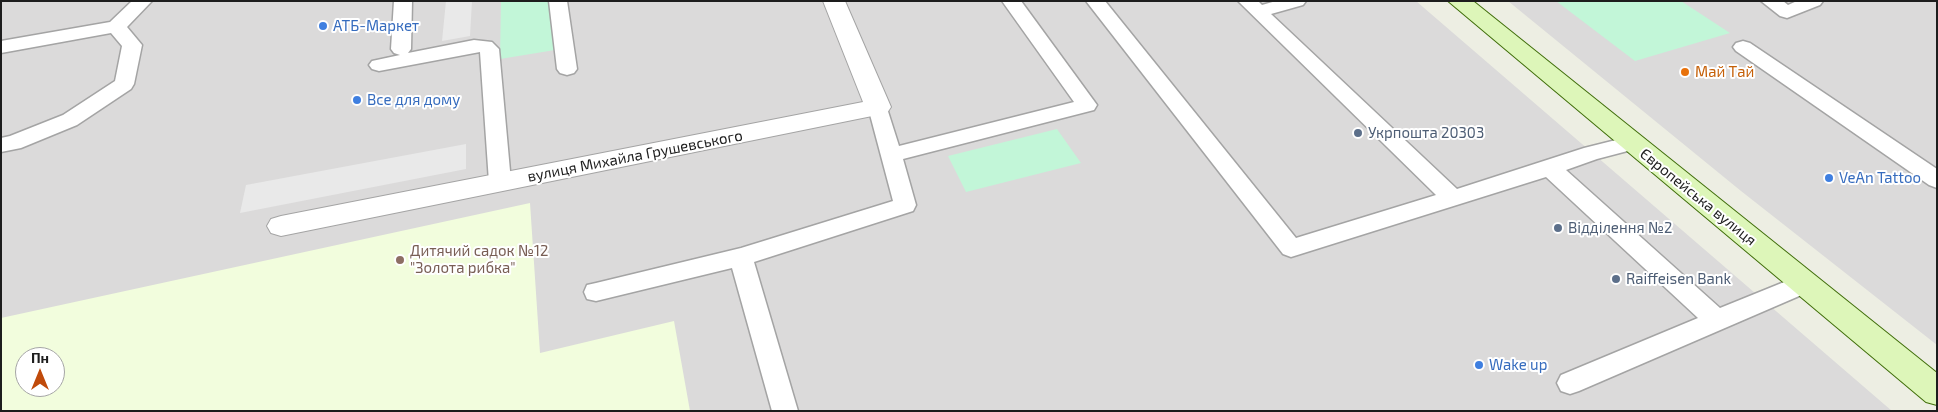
<!DOCTYPE html>
<html>
<head>
<meta charset="utf-8">
<style>
	body { margin:0 }
	#map { position:relative; width:1938px; height:412px; overflow:hidden; background:#edeee3; font-family:"Exo 2",sans-serif }
	canvas { display:block }
	.frame { position:absolute; inset:0; border:2px solid #1d1d1d; pointer-events:none }
	.north { position:absolute; left:15px; top:347px; width:50px; height:50px; box-sizing:border-box; background:#fff; border:1px solid #a5a5a5; border-radius:50%; rotate:0deg; font-size:14px; font-weight:700; line-height:20px; text-align:center; color:#1d1d1d }
	.north::after { content:''; display:block; margin:auto; width:18px; height:22px; background:#c04a0a; clip-path:polygon(50% 0,100% 100%,50% 72%,0 100%) }
</style>
</head>
<body>
<div id="map">
<canvas width="1938" height="412"></canvas>
<div class="frame"></div>
<div class="north">Пн</div>
</div>
<script>
const ctx = document.querySelector('canvas').getContext('2d');
ctx.lineJoin = 'round';
function fillPath(path, color) {
  ctx.fillStyle = color;
  ctx.fill(path, 'evenodd');
}
function poly(rows) {
  const path = new Path2D();
  for (const r of rows) {
    path.moveTo(r[0], r[1]);
    for (let i = 2; i < r.length; i += 2) path.lineTo(r[i], r[i + 1]);
  }
  return path;
}
function stroke(path, color, width, dash) {
  ctx.strokeStyle = color;
  ctx.lineWidth = width;
  ctx.lineCap = dash ? 'butt' : 'round';
  ctx.setLineDash(dash || []);
  ctx.stroke(path);
}
function label(font, color, halo, rows, align = 'center') {
  ctx.font = font + ' "Exo 2",sans-serif';
  ctx.lineWidth = 4;
  ctx.setLineDash([]);
  ctx.textBaseline = 'middle';
  ctx.strokeStyle = halo;
  ctx.fillStyle = color;
  for (const [text, x, y, turn = 0] of rows) {
    ctx.save();
    ctx.translate(x, y);
    ctx.rotate((+turn || 0) * Math.PI / 180);
    ctx.textAlign = isNaN(turn) ? turn : align;
    if (halo) ctx.strokeText(text, 0, 0);
    ctx.fillText(text, 0, 0);
    ctx.restore();
  }
}
const residential = poly([
	[1,1,1416,1,1892,411,1,411],
	[25,357,55,357,55,387,25,387],
	[1508,1,1937,1,1937,345,1741,191]
]);
const education = poly([
	[530,203,540,353,674,321,690,411,1,411,1,318],
	[25,357,55,357,55,387,25,387]
]);
const park = poly([
	[501,1,553,1,555,50,500,59],
	[1556,1,1681,1,1730,33,1635,61],
	[1057,129,1081,163,966,192,948,156]
]);
const parking = poly([
	[446,1,472,1,470,36,442,41],
	[466,144,466,169,240,213,246,185]
]);
const service = poly([
	[132,1,152,1,127,27,142,45,134,84,131,89,77,125,21,148,1,152,1,138,10,136,63,115,115,81,122,46,111,33,1,53,1,41,110,22,132,1],
	[394,1,412,1,411,49,408,53,474,40,492,42,499,49,511,182,508,187,500,190,492,187,489,182,480,52,379,71,372,69,369,65,372,61,400,55,394,53,391,49,394,1],
	[549,1,567,1,577,69,574,73,567,75,560,73,557,69,549,1],
	[1002,1,1021,1,1097,105,1094,110,903,159,916,205,913,211,754,262,798,411,772,411,732,268,596,301,587,299,584,292,587,285,596,283,741,248,893,201,868,107,871,102,878,100,885,102,899,146,1074,102,1002,1],
	[1086,1,1105,1,1296,238,1436,195,1238,1,1258,1,1262,5,1276,1,1306,1,1303,5,1271,14,1457,189,1584,148,1632,136,1639,138,1643,143,1639,148,1597,159,1566,170,1720,308,1804,274,1813,276,1816,283,1813,290,1579,391,1570,394,1561,391,1557,383,1561,375,1698,318,1546,177,1291,257,1283,254,1086,1],
	[1761,1,1783,1,1788,5,1797,1,1823,1,1820,5,1787,18,1780,16,1761,1],
	[1743,41,1750,43,1937,169,1937,188,1929,185,1736,51,1733,47,1736,43,1743,41]
]);
const minor = poly([
	[823,1,845,1,891,107,887,113,281,236,271,233,267,226,271,219,281,216,863,102,823,1]
]);
const secondary = poly([
	[1448,1,1473,1,1937,373,1937,405,1926,402,1448,1]
]);
const markers = [
	[323,26,5,"#3f7fe0"],
	[1685,72,5,"#e8710a"],
	[357,100,5,"#3f7fe0"],
	[1358,133,5,"#5c6f8a"],
	[1829,178,5,"#3f7fe0"],
	[1558,228,5,"#5c6f8a"],
	[400,260,5,"#8d6e63"],
	[1616,279,5,"#5c6f8a"],
	[1479,365,5,"#3f7fe0"]
];
const shopNames = [
	["АТБ-Маркет",333,26],
	["Все для дому",367,100],
	["VeAn Tattoo",1839,178],
	["Wake up",1489,365]
];
const foodNames = [
	["Май Тай",1695,72]
];
const serviceNames = [
	["Укрпошта 20303",1368,133],
	["Відділення №2",1568,228],
	["Raiffeisen Bank",1626,279]
];
const streetNames = [
	["вулиця Михайла Грушевського",635,156,-11],
	["Європейська вулиця",1698,197,39]
];
const educationNames = [
	["Дитячий садок №12",410,251],
	["\"Золота рибка\"",410,268]
];
fillPath(residential, '#dbdada');
fillPath(education, '#f2fddd');
fillPath(park, '#c2f6d8');
fillPath(parking, '#e9e9e9');
stroke(service, '#a4a4a4', 3);
stroke(minor, '#a4a4a4', 2);
stroke(secondary, '#406e0a', 2);
fillPath(service, '#fff');
fillPath(minor, '#fff');
fillPath(secondary, '#ddf6b9');
for (const [x, y, r, color] of markers) {
  const dot = new Path2D();
  dot.arc(x, y, r, 0, 2 * Math.PI);
  ctx.fillStyle = color;
  ctx.fill(dot);
  stroke(dot, '#fff', 2);
}
label('15px', '#366cbe', '#fff', shopNames, 'left');
label('15px', '#c56008', '#fff', foodNames, 'left');
label('15px', '#4e5e75', '#fff', serviceNames, 'left');
label('15px', '#1d1d1d', '#fff', streetNames);
label('15px', '#785e54', '#fff', educationNames, 'left');
</script>
</body>
</html>
